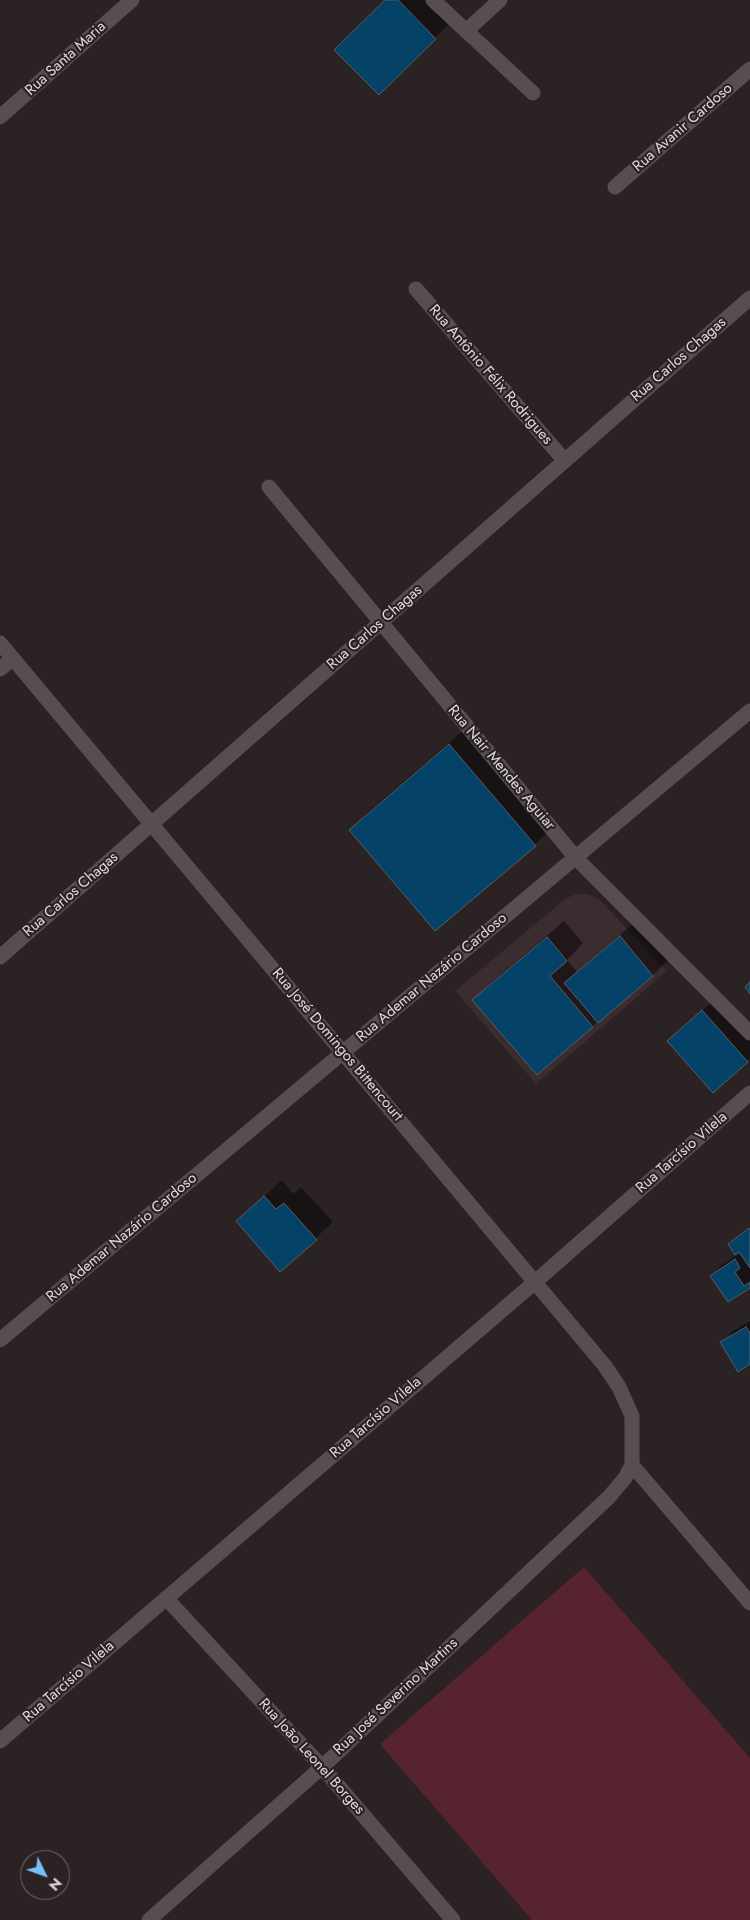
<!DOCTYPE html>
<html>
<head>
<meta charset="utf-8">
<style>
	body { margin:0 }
	#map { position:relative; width:750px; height:1920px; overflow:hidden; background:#2b2224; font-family:Jost,sans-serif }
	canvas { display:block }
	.north { position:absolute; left:20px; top:1850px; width:50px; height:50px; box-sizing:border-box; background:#2b2224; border:1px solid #736c6d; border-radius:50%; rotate:132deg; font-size:14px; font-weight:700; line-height:20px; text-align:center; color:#e0dadb }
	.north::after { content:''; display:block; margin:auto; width:18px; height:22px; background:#77bff7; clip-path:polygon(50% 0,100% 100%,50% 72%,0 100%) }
</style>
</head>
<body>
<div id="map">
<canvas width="750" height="1920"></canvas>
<div class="north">N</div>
</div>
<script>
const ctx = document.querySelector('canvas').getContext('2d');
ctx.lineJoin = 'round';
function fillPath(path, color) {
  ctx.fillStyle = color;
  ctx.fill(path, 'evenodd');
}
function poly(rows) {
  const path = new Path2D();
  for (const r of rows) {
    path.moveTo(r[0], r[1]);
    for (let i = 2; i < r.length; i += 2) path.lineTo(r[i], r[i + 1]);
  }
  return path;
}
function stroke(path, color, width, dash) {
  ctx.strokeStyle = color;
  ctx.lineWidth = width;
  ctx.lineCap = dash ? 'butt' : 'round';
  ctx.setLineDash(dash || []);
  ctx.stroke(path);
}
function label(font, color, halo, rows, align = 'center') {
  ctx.font = font + ' Jost,sans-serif';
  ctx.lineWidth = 4.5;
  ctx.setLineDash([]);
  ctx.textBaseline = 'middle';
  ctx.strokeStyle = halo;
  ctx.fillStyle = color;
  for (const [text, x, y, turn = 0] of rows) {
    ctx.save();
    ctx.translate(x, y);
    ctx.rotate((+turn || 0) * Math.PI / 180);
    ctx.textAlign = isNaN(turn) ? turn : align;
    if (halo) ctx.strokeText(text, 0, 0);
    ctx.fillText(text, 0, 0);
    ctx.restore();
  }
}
const built = poly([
	[576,894,588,894,600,900,667,971,536,1084,455,991,565,899]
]);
const green = poly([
	[584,1567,750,1758,750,1920,532,1920,380,1744]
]);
const shadow = poly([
	[386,0,431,0,452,21,379,93],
	[466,728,551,828,535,845,351,830,367,813],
	[637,920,669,959,653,975,537,1073,474,1000,491,983,564,921,583,943,567,960,577,972],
	[714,1000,750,1039,750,1058,714,1091,680,1030],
	[282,1180,293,1194,301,1187,333,1222,280,1270,238,1221],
	[750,1226,750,1286,728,1301,712,1276,723,1264,740,1253,729,1244],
	[750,1321,750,1363,722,1343,733,1331]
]);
const building = poly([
	[385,0,398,0,436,39,379,95,334,50,385,0],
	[449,744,536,846,435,931,349,830,449,744],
	[620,936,653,976,598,1023,564,983,620,936],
	[547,937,567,961,550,976,593,1027,537,1075,472,1000,547,937],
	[750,982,750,994,745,987,750,982],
	[702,1010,748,1062,713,1093,667,1041,702,1010],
	[264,1196,276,1209,284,1203,317,1240,280,1272,236,1221,264,1196],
	[749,1228,750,1230,750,1268,739,1252,735,1255,728,1244,749,1228],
	[735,1259,740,1268,735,1272,744,1286,750,1282,750,1288,728,1302,710,1276,735,1259],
	[746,1327,750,1333,750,1364,738,1372,720,1342,746,1327]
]);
const minor = poly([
	[433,0,533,93],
	[466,31,500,0],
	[0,117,132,0],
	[615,187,750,69],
	[416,289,565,461],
	[269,487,576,858,750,1033],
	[0,643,605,1366,619,1387,632,1416,632,1465,625,1478,609,1497,322,1767,149,1920],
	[0,669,13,658],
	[0,957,750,298],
	[0,1340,750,711],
	[632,1465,750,1603],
	[166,1598,322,1767,453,1920],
	[0,1741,535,1282,750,1093]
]);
const streetNames = [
	["Rua Santa Maria",66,59,-42],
	["Rua Avanir Cardoso",683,128,-41],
	["Rua Carlos Chagas",679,360,-41],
	["Rua Antônio Félix Rodrigues",490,375,49],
	["Rua Carlos Chagas",375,628,-41],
	["Rua Nair Mendes Aguiar",501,768,50],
	["Rua Carlos Chagas",71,895,-41],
	["Rua Ademar Nazário Cardoso",432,978,-40],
	["Rua José Domingos Bittencourt",337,1045,50],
	["Rua Tarcísio Vilela",682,1153,-41],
	["Rua Ademar Nazário Cardoso",122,1238,-40],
	["Rua Tarcísio Vilela",376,1418,-41],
	["Rua Tarcísio Vilela",69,1682,-41],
	["Rua José Severino Martins",396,1697,-43],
	["Rua João Leonel Borges",311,1757,48]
];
fillPath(built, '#3a2c2f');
fillPath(green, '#572331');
fillPath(shadow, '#0007');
fillPath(building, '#044268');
stroke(building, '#575e64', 1);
stroke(minor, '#584e50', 15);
label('15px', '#e0dadb', '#2b2224', streetNames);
</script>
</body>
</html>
